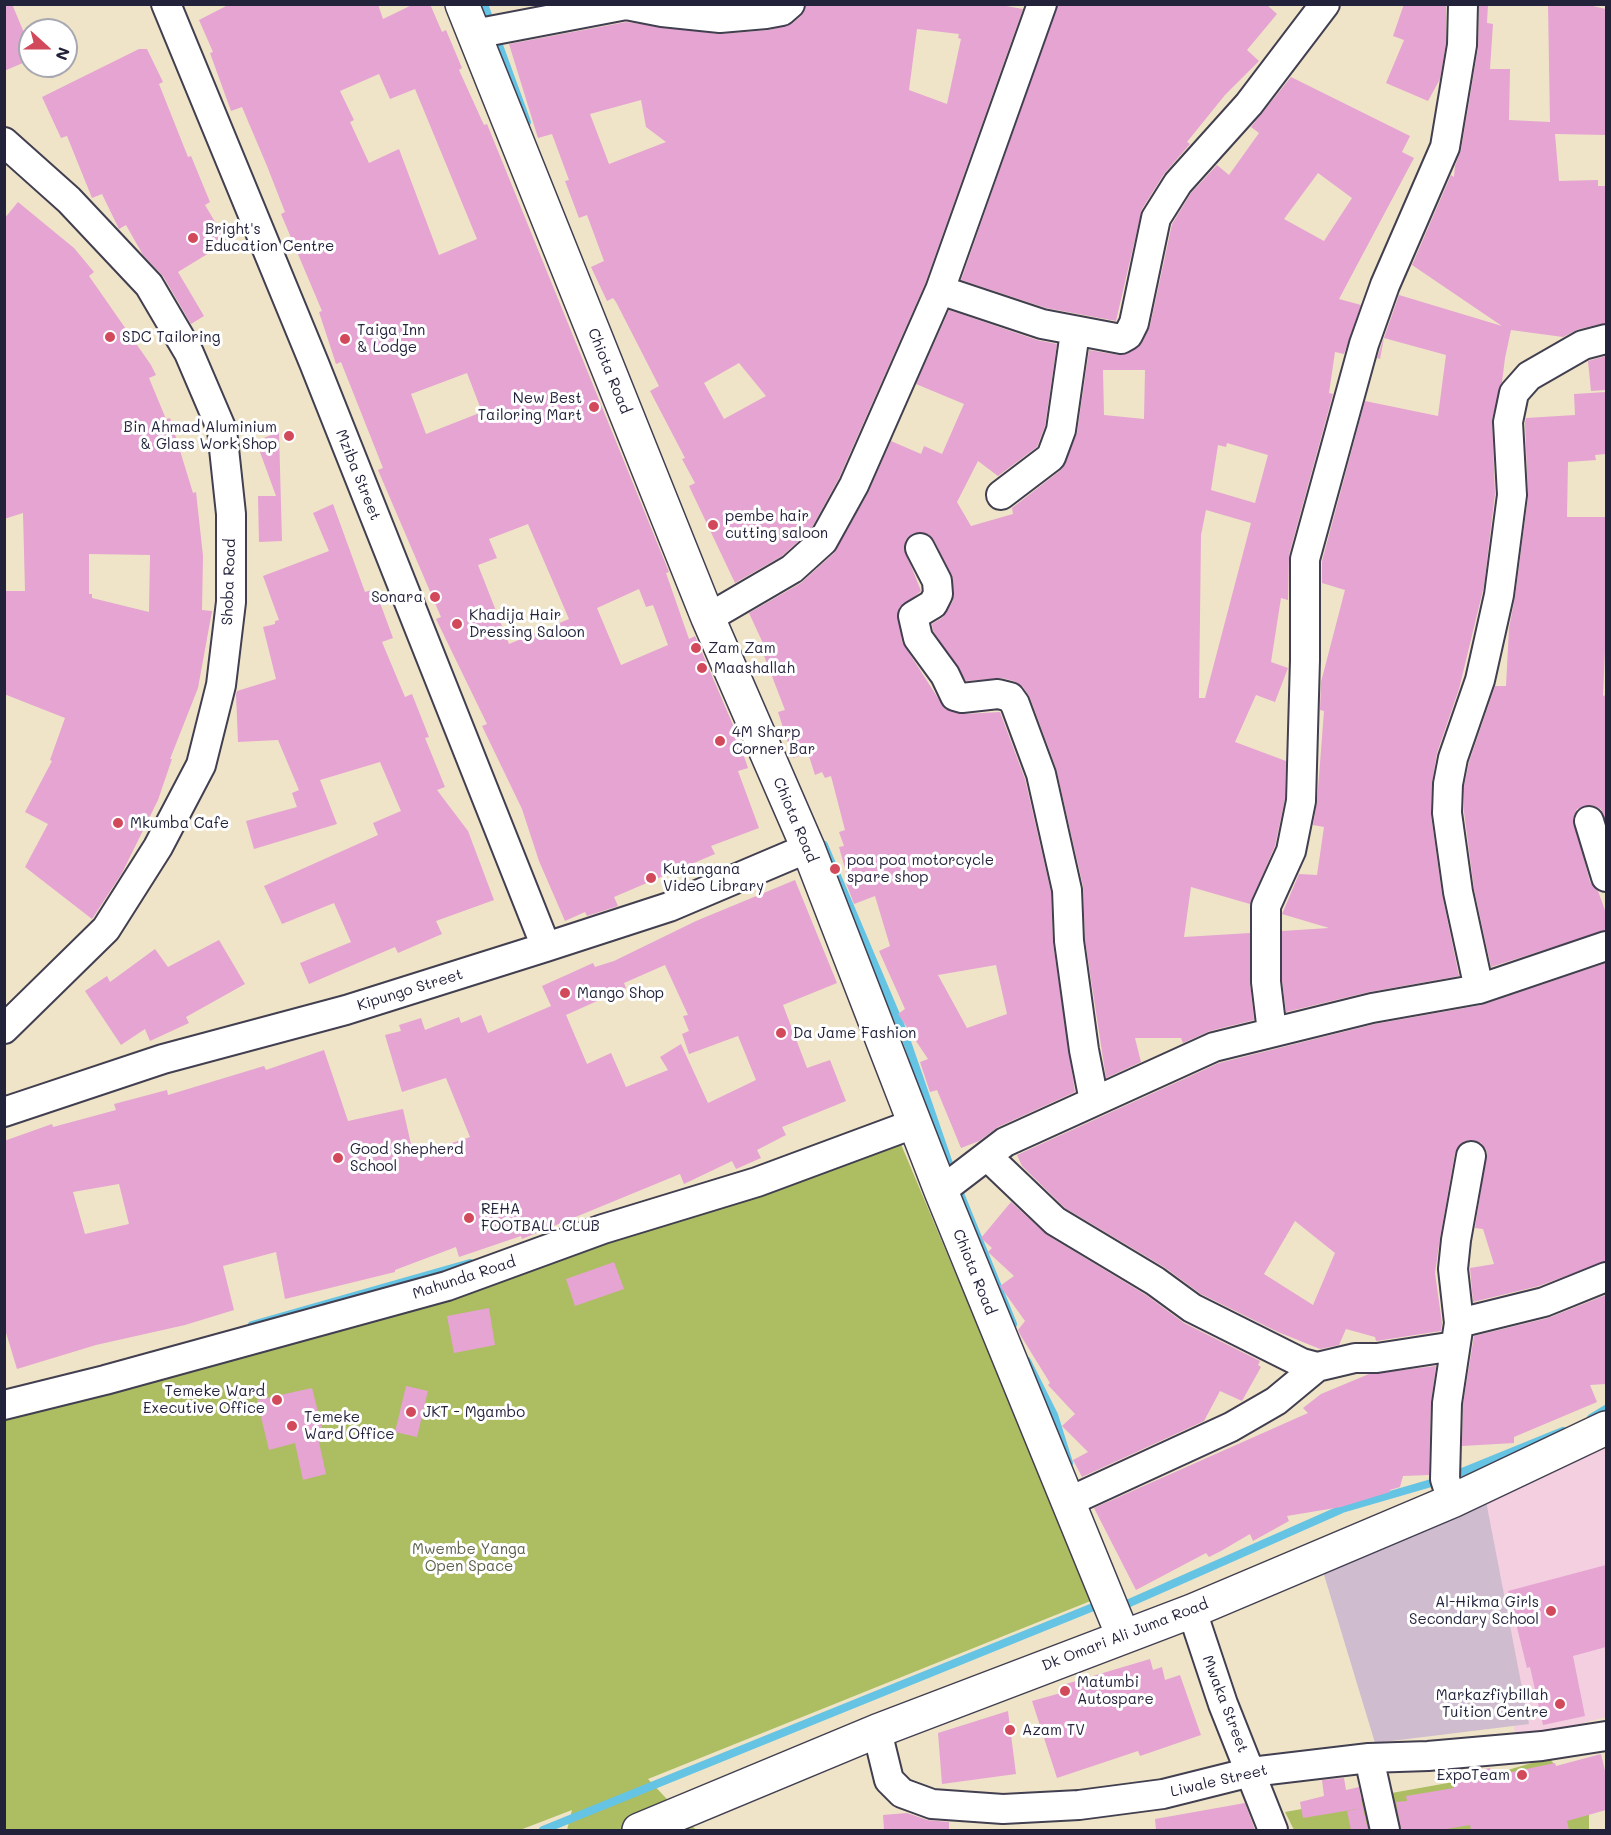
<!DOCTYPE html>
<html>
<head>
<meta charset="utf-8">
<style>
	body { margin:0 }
	#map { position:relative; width:1611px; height:1835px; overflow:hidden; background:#efe4c8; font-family:Mali,sans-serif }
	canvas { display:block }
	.frame { position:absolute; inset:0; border:6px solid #22223b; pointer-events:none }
	.north { position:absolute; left:18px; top:18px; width:60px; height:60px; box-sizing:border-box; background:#fff; border:2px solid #a7a7b1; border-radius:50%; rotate:111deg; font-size:16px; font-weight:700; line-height:24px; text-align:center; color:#22223b }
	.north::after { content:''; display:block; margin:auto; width:21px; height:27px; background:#d1495b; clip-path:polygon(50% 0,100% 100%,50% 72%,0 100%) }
</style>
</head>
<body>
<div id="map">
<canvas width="1611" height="1835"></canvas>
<div class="frame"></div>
<div class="north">N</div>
</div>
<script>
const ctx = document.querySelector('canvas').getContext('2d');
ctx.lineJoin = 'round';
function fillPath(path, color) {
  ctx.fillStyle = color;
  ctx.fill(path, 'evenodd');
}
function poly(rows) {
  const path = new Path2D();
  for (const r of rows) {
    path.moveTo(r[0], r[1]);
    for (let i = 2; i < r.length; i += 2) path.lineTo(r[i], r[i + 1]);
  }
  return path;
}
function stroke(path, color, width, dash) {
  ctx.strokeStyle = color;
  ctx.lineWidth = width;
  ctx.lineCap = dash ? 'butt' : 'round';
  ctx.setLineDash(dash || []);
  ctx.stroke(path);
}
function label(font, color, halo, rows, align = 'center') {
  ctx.font = font + ' Mali,sans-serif';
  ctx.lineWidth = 6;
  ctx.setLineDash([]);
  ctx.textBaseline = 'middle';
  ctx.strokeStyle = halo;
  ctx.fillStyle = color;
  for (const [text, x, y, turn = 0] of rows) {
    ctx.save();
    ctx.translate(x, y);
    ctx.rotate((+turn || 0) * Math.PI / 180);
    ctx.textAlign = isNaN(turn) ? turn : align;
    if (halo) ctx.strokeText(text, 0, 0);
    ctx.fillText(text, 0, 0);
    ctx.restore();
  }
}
const built = poly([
	[1606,1448,1606,1717,1516,1740,1477,1505]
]);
const industrial = poly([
	[1486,1501,1529,1724,1375,1743,1318,1555]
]);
const green = poly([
	[895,1130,1093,1600,648,1779,696,1830,567,1830,572,1810,520,1830,5,1830,5,1409,310,1320],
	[1549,1758,1589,1805,1589,1830,1294,1830,1285,1812,1487,1776]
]);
const stream = poly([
	[484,4,527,122],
	[824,845,905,1036,955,1181,1013,1324],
	[252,1325,470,1263],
	[1027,1361,1054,1415,1069,1463],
	[1591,1418,1606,1409],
	[1118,1603,1127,1604,1342,1509,1445,1479,1563,1431],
	[543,1830,1103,1603]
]);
const building = poly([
	[4,4,12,4,30,47,30,60,4,71],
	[230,4,378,4,383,19,414,4,430,4,442,32,446,30,462,68,459,70,484,125,487,124,669,572,666,573,689,639,695,636,736,732,748,768,738,771,759,828,711,846,715,854,614,897,618,906,587,916,585,912,565,921,539,861,522,809,482,726,487,724,436,619,441,617,378,470,383,468,341,362,336,364,319,312,322,311,281,214,285,212,267,166,242,107,231,111,210,53,213,52,199,20],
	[379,74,390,99,415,89,477,239,439,255,399,149,369,163,350,122,354,120,340,91],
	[467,373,482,412,426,434,411,394],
	[528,524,569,619,509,644,478,565,497,558,489,539],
	[639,589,646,607,653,605,668,645,621,665,597,608],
	[806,4,995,4,1023,9,925,284,839,478,810,531,782,556,735,583,689,486,695,483,682,459,685,458,650,391,659,386,616,302,613,298,607,301,591,267,604,261,587,215,579,218,565,181,569,180,552,134,538,138,509,44,626,22,719,34,769,30,793,23,801,16],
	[917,29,959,34,958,38,961,39,947,104,909,90],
	[641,100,646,127,666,142,609,164,590,114],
	[739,363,766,396,724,419,704,383],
	[1058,4,1266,4,1277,14,1247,50,1259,61,1225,95,1187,142,1190,144,1164,174,1142,209,1116,321,1046,308,961,280],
	[1404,4,1446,4,1446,43,1440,79,1428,101,1386,83,1404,40,1393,36],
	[1479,4,1488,4,1487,23,1493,24,1490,69,1510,69,1509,120,1550,122,1548,4,1584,4,1606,9,1606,135,1555,134,1559,181,1598,180,1598,186,1606,186,1606,323,1579,329,1563,337,1511,330,1505,358,1502,382,1492,419,1495,494,1484,586,1459,689,1437,753,1432,783,1431,815,1442,894,1459,976,1369,992,1286,1012,1282,981,1282,931,1329,928,1282,914,1299,874,1317,875,1324,827,1313,825,1317,802,1324,711,1320,710,1321,682,1345,590,1322,583,1322,561,1365,401,1438,416,1446,355,1384,338,1380,359,1377,358,1380,349,1399,295,1502,326,1412,265,1451,175,1454,177,1455,166,1461,150,1478,48],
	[139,49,147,49,163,82,159,84,188,157,191,156,210,202,205,205,227,242,178,272,204,316,191,324,163,276,143,255,126,225,119,229,102,194,92,198,67,136,61,138,42,97],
	[1291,77,1410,136,1402,152,1414,158,1339,299,1361,305,1344,354,1335,352,1329,393,1333,394,1289,555,1288,600,1281,598,1271,662,1288,668,1275,702,1256,695,1235,742,1286,761,1285,799,1275,846,1250,904,1191,887,1184,937,1250,933,1250,982,1254,1020,1210,1031,1183,1043,1181,1038,1135,1038,1141,1062,1106,1078,1085,940,1083,886,1056,768,1030,698,1023,687,1014,681,1002,678,966,681,933,631,932,624,942,618,953,601,953,579,934,540,928,534,913,533,906,539,904,548,921,591,898,610,902,642,945,709,963,714,1000,712,1025,779,1051,892,1053,943,1075,1092,998,1127,979,1141,961,1148,937,1090,930,1092,920,1062,928,1059,898,1014,905,1009,879,951,890,946,875,896,854,904,845,880,848,879,839,847,844,846,839,832,845,830,831,776,825,778,822,772,815,775,808,753,793,758,778,712,785,710,763,653,767,652,749,613,801,583,834,553,868,493,891,441,921,454,924,446,942,454,964,404,916,384,949,310,1037,340,1057,344,1045,426,1037,447,998,476,978,461,957,502,971,526,1013,514,1012,508,1061,470,1077,433,1089,350,1119,355,1129,353,1142,343,1150,326,1172,224,1191,193,1217,165,1229,175,1259,133,1251,127],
	[1318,173,1352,198,1324,241,1284,219],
	[1103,370,1145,370,1144,419,1104,415],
	[1227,443,1268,455,1255,503,1211,490,1218,445,1226,447],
	[1206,510,1251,523,1205,698,1199,698,1201,535],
	[996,965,1007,1014,967,1028,938,975],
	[18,202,74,248,94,272,89,276,151,365,156,375,149,378,166,419,170,418,193,493,196,492,203,556,202,610,212,611,198,688,170,759,172,759,158,800,122,873,92,919,25,867,48,824,25,812,52,761,50,760,65,718,4,694,4,591,25,591,23,513,4,519,4,219],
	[89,554,150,555,149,612,92,598,92,594,89,594],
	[1606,356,1606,390,1591,391,1588,361],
	[1606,392,1606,454,1595,455,1596,460,1568,462,1567,517,1606,517,1606,629,1603,696,1606,695,1606,822,1601,809,1592,805,1577,809,1573,818,1590,882,1598,891,1606,913,1606,930,1491,967,1474,889,1464,812,1464,786,1469,762,1495,686,1506,686,1509,628,1515,597,1528,497,1525,423,1526,418,1575,415,1574,394],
	[279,432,282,541,259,542,258,496,276,496,256,441],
	[333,504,365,592,375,589,393,638,382,642,405,697,412,694,429,737,425,738,445,787,437,790,468,831,494,900,436,921,442,934,398,953,395,947,309,984,300,963,351,942,334,903,282,924,264,886,378,835,373,823,401,811,380,762,320,780,337,824,254,849,246,821,297,807,292,793,299,790,278,740,238,742,236,694,237,691,276,679,263,627,275,624,275,621,279,620,263,576,329,551,313,513],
	[795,880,837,983,783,1005,807,1068,830,1060,846,1101,782,1127,786,1135,757,1150,761,1158,736,1169,732,1161,684,1184,680,1174,522,1239,521,1236,459,1257,456,1247,395,1270,395,1272,285,1299,276,1252,223,1266,234,1310,185,1325,96,1345,17,1369,4,1326,4,1141,52,1124,53,1127,116,1110,114,1104,167,1090,168,1095,264,1066,266,1070,324,1050,348,1121,403,1109,413,1153,418,1151,419,1154,470,1137,446,1078,402,1092,385,1035,401,1031,399,1025,421,1018,425,1030,459,1017,461,1023,481,1015,488,1033,551,1006,542,986,593,963,595,967,614,961,696,921],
	[665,965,688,1015,683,1016,689,1031,682,1034,689,1054,738,1036,756,1080,708,1103,681,1044,660,1057,668,1070,626,1087,611,1053,587,1064,566,1015,626,988,624,983],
	[119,1184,129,1224,85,1234,73,1192],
	[219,940,245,984,186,1017,189,1023,150,1041,145,1029,121,1045,85,991,107,976,110,982,155,949,168,967],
	[1606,963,1606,1261,1539,1286,1473,1302,1470,1268,1494,1264,1483,1229,1475,1228,1487,1151,1481,1143,1473,1140,1465,1141,1455,1153,1440,1238,1435,1273,1442,1323,1441,1331,1376,1341,1375,1337,1346,1329,1339,1345,1320,1349,1278,1332,1201,1294,1164,1267,1065,1208,1022,1166,1017,1155,1219,1063,1375,1024,1482,1005],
	[1295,1221,1335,1253,1313,1305,1264,1274],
	[1011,1202,1047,1235,1146,1295,1184,1323,1260,1361,1258,1365,1261,1367,1242,1401,1220,1391,1204,1421,1082,1477,1073,1460,1088,1452,1062,1426,1075,1414,1048,1385,1050,1383,1021,1336,1018,1330,1025,1321,1000,1286,1014,1276,988,1252,992,1248,981,1238],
	[614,1262,624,1289,575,1306,566,1279],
	[1606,1295,1606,1384,1590,1385,1597,1402,1514,1437,1514,1443,1462,1446,1463,1404,1474,1336,1548,1318],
	[489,1308,495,1345,454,1353,447,1316],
	[1436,1366,1431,1403,1429,1475,1403,1476,1400,1487,1390,1490,1390,1492,1341,1507,1287,1516,1289,1521,1253,1541,1250,1534,1221,1551,1209,1557,1206,1553,1136,1590,1094,1508,1308,1413,1303,1408,1321,1394,1369,1374],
	[406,1386,428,1391,417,1437,395,1432],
	[312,1388,324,1436,318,1438,326,1474,303,1480,295,1443,269,1450,257,1400],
	[1606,1565,1606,1647,1573,1656,1585,1716,1543,1725,1530,1667,1527,1668,1508,1591],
	[1150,1659,1153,1670,1162,1667,1165,1680,1180,1675,1201,1735,1140,1756,1138,1751,1057,1778,1032,1701,1068,1691,1066,1684],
	[1008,1711,1016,1774,942,1784,938,1733],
	[1601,1754,1606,1775,1606,1810,1567,1821,1569,1830,1471,1830,1470,1825,1441,1830,1401,1830,1396,1802,1407,1801,1406,1796,1454,1788,1451,1775,1490,1768,1492,1776,1555,1763,1556,1766],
	[1344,1778,1346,1790,1359,1787,1363,1808,1303,1818,1300,1802,1324,1796,1322,1780],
	[1245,1803,1255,1830,1156,1830,1155,1819],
	[1363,1808,1368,1830,1351,1830,1347,1811],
	[907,1813,927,1820,949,1822,949,1830,884,1830,883,1815]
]);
const street = poly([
	[166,4,314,363,546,947],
	[474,34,626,5,662,12,720,18,766,14,782,11,790,4],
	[4,142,69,200,149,285,189,353,222,430,231,514,231,602,221,685,201,765,158,847,106,929,4,1029],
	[940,290,1042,324,1121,339,1128,335,1134,323,1156,218,1178,183,1249,104,1325,4],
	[1001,495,1051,457,1061,430,1075,332],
	[920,548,937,581,938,594,933,604,913,616,918,638,945,675,955,696,962,698,998,694,1010,697,1015,704,1041,774,1067,890,1069,941,1084,1050,1094,1101],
	[708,618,792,569,823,541,854,485,940,290,1042,4],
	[1589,821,1606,877],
	[1479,989,1458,892,1447,813,1448,784,1453,758,1480,680,1499,595,1512,495,1508,422,1514,393,1529,376,1583,345,1606,339],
	[1272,1032,1266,982,1266,906,1291,851,1301,801,1305,660,1305,559,1364,344,1385,285,1445,147,1462,45,1463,4],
	[4,1112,163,1059,346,1010,546,947,669,907,808,848],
	[988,1157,1055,1221,1155,1281,1192,1308,1302,1363,1317,1367,1355,1358,1377,1358,1455,1346],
	[941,1191,1005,1142,1214,1047,1372,1008,1479,989,1606,946],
	[1459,1323,1544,1302,1606,1277],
	[4,1405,105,1380,447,1286,603,1229,757,1182,916,1123],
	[1452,1501,1445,1479,1447,1403,1459,1323,1453,1269,1456,1240,1471,1156],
	[1068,1502,1231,1427,1276,1401,1317,1367],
	[1192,1611,1223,1704,1273,1830],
	[877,1731,889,1780,902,1793,932,1804,1003,1809,1079,1805,1163,1794,1251,1772,1369,1758,1428,1756,1542,1746,1606,1736],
	[1369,1758,1385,1830]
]);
const secondary = poly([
	[462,4,708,618,808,848,941,1191,1123,1636],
	[639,1830,877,1731,1192,1611,1452,1501,1606,1428]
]);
const markers = [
	[193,238,6,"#d1495b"],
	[110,337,6,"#d1495b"],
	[345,339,6,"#d1495b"],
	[594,407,6,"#d1495b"],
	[289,436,6,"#d1495b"],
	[713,525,6,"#d1495b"],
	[435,597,6,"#d1495b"],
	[457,624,6,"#d1495b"],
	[696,648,6,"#d1495b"],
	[702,668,6,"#d1495b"],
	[720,741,6,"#d1495b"],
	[118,823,6,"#d1495b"],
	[835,869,6,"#d1495b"],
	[651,878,6,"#d1495b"],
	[565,993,6,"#d1495b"],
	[781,1033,6,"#d1495b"],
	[338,1158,6,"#d1495b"],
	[469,1218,6,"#d1495b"],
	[277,1400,6,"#d1495b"],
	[411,1412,6,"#d1495b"],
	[292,1426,6,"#d1495b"],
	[1551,1611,6,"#d1495b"],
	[1065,1691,6,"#d1495b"],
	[1560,1704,6,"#d1495b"],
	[1010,1730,6,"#d1495b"],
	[1522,1775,6,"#d1495b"]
];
const poiNames = [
	["Bright's",205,229],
	["Education Centre",205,246],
	["Taiga Inn",357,330],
	["& Lodge",357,347],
	["SDC Tailoring",122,337],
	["New Best",582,398,"right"],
	["Tailoring Mart",582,415,"right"],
	["Bin Ahmad Aluminium",277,427,"right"],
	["& Glass Work Shop",277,444,"right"],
	["pembe hair",725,516],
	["cutting saloon",725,533],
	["Sonara",423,597,"right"],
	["Khadija Hair",469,615],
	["Dressing Saloon",469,632],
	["Zam Zam",708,648],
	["Maashallah",714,668],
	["4M Sharp",732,732],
	["Corner Bar",732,749],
	["Mkumba Cafe",130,823],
	["poa poa motorcycle",847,860],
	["spare shop",847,877],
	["Kutangana",663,869],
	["Video Library",663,886],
	["Mango Shop",577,993],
	["Da Jame Fashion",793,1033],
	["Good Shepherd",350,1149],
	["School",350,1166],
	["REHA",481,1209],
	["FOOTBALL CLUB",481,1226],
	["Temeke Ward",265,1391,"right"],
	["Executive Office",265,1408,"right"],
	["JKT - Mgambo",423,1412],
	["Temeke",304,1417],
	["Ward Office",304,1434],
	["Al-Hikma Girls",1539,1602,"right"],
	["Secondary School",1539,1619,"right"],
	["Matumbi",1077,1682],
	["Autospare",1077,1699],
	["Markazfiybillah",1548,1695,"right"],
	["Tuition Centre",1548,1712,"right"],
	["Azam TV",1022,1730],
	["ExpoTeam",1510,1775,"right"]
];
const streetNames = [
	["Chiota Road",609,371,68],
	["Mziba Street",358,475,68],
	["Shoba Road",229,582,-88],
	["Chiota Road",795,820,67],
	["Kipungo Street",410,990,-17],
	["Chiota Road",974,1272,68],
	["Mahunda Road",464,1278,-18],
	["Dk Omari Ali Juma Road",1125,1635,-21],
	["Mwaka Street",1225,1704,69],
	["Liwale Street",1219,1781,-13]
];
const parkNames = [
	["Mwembe Yanga",469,1549],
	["Open Space",469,1566]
];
fillPath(built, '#f3cfe0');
fillPath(industrial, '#cfbdcf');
fillPath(green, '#acbe61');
stroke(stream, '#65c3e3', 8);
fillPath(building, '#e5a4d2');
stroke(street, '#413f50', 32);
stroke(secondary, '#413f50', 36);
stroke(street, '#fff', 28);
stroke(secondary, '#fff', 33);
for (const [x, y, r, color] of markers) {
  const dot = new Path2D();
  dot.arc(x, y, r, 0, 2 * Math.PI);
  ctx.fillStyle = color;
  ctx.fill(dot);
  stroke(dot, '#fff', 2);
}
label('15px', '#22223b', '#fff', poiNames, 'left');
label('15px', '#22223b', '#fff', streetNames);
label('15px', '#59604a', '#fff', parkNames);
</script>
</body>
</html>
